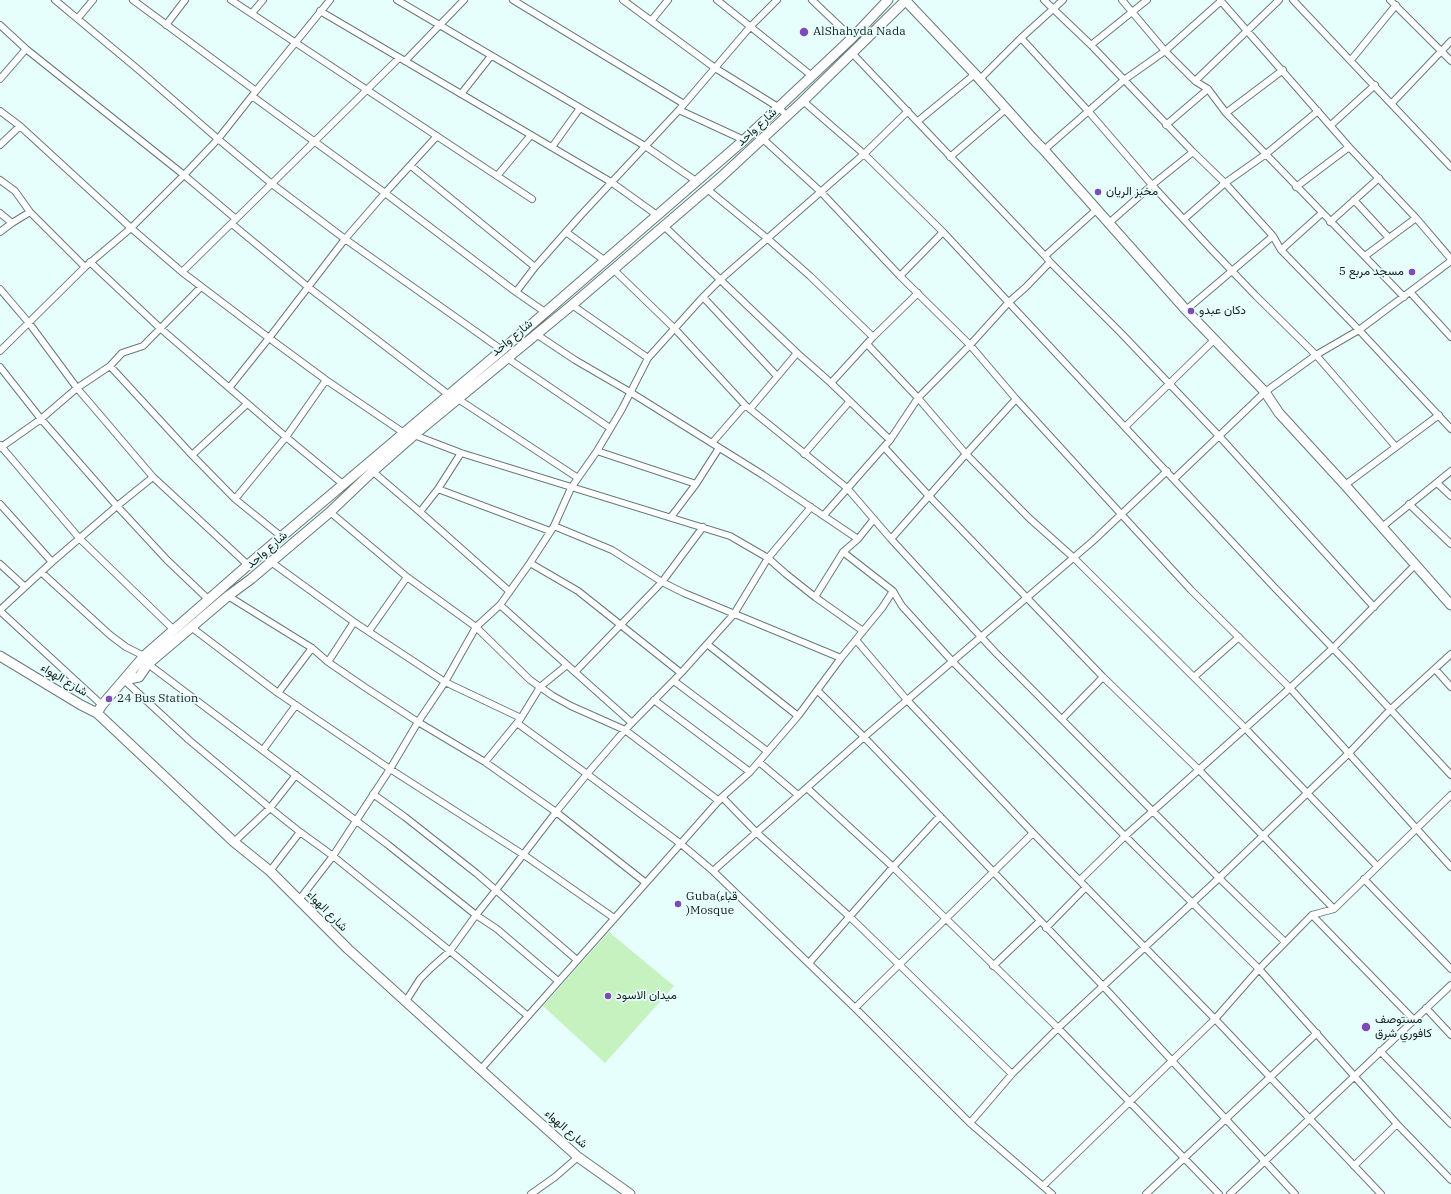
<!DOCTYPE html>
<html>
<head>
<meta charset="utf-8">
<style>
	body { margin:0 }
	canvas { display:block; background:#e7fffc }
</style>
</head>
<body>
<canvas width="1451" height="1194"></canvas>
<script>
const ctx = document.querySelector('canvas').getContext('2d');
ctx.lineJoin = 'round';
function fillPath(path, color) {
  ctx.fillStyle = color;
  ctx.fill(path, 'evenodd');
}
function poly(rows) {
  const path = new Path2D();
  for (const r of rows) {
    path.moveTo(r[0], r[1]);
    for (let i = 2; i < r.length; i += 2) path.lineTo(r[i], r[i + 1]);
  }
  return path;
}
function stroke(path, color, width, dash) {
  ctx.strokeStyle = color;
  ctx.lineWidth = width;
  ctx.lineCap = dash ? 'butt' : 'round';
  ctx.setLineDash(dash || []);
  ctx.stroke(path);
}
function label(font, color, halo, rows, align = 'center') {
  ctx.font = font + ' "IBM Plex Serif",Vazirmatn,serif';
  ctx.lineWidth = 3.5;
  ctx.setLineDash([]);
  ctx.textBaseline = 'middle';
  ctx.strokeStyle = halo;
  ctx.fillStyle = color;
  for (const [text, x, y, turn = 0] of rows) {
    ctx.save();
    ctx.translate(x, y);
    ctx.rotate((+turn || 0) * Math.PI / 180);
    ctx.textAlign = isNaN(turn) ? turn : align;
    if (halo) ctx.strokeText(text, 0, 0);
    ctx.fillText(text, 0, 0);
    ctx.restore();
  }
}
const green = poly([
	[609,932,674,986,605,1063,543,1006]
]);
const street = poly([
	[55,0,140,71,218,139,272,184,345,239,502,350],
	[133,0,256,91,252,96,385,193,516,292,545,312],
	[231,0,532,199],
	[397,0,645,146,696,181],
	[513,0,684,104],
	[623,0,715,68,778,107,787,116],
	[717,0,812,76],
	[812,0,852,38],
	[1044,0,1091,45,1193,152,1225,183,1273,236,1281,250,1359,330,1451,429],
	[1122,0,1165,51,1195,81,1208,89,1226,113,1404,297],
	[1220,0,1349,147,1416,218,1451,259],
	[1293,0,1451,167],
	[1390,0,1451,61],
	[320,11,611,182,657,215],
	[252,13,263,0],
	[78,18,93,0],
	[651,21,668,0],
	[0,25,26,49,184,175,236,219],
	[166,25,185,0],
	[1021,38,1089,112,1152,185,1210,248,1256,296,1316,355,1396,447],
	[1091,45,1147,0],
	[852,53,1045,256,1050,262,1121,333,1220,437,1374,607],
	[1351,60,1396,5],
	[405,61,464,0],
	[0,79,26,49],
	[980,79,1021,38,1063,0],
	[1195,81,1279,0],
	[256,91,330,0],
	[461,94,491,56],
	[803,101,864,154,943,232,1275,588,1351,667,1451,775],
	[1392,103,1451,41],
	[679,110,744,140],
	[0,111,20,126,131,228,182,272,269,338,326,380,404,433],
	[1226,113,1283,70],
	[918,121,975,74],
	[1166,125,1208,89],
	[1331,125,1375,85],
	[763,139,821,192,900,276,970,345,1016,399,1121,514,1191,590,1290,688,1451,867],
	[0,145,20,126],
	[552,147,580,108],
	[1044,150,1124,80,1165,51,1221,1],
	[950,157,1006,109],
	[411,166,535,267],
	[497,176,531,135],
	[0,180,15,191,30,212,85,267],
	[1296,187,1349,147],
	[707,189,768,239,810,276,873,337],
	[1354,200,1389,238],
	[0,213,12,223],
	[1184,219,1225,183,1266,154,1318,111],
	[1330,222,1379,178],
	[1109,223,1152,185,1193,152],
	[232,224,308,287,449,395],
	[664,226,797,353,831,383,890,440],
	[0,232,12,223,30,212],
	[566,232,604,260],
	[1281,250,1322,213],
	[1045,256,1096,210],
	[1365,256,1416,218],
	[90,262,160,328,286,437,344,485],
	[613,269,675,329,745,405,847,488,891,539,995,652,1219,878,1285,942],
	[182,272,314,142,399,58],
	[900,276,943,232],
	[0,289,29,323,77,388,153,477,248,565],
	[516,292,535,267,581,215,679,110,750,27,777,0],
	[1410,292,1451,337],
	[703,297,777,376],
	[572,305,648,358],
	[1186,310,1273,236],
	[536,334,575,360,630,392,763,475,858,539],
	[867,344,918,398,966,454,1029,518,1074,558,1245,728,1377,866],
	[0,351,85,267,131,228,184,175,218,139,252,96],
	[507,358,610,428],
	[110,366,192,455,235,499,282,537],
	[0,367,41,419,117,506,167,560,209,600],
	[831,383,873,337,918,293],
	[229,388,269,338,345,239,385,193,437,136],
	[458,399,578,478],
	[750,409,797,353],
	[1125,427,1215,339],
	[414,435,461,453,730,536,768,558,786,574,815,597,863,631],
	[712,443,745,405],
	[0,445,80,539,174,630],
	[884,447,929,496,1103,677,1199,770,1334,909],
	[0,448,41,419,77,388,110,366,122,353,143,346,201,287],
	[597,451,696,484],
	[804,454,850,401],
	[192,455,247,404],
	[371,470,420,512,509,591],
	[1174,479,1265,392,1316,355,1359,330,1451,261],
	[1437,483,1451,496],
	[1345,485,1439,415],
	[438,489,550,531],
	[235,499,286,437,326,380],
	[0,504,52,562],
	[1409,504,1451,544],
	[330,512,407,577,476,627,530,680,553,696,571,706,625,730,719,801],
	[420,512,438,489,461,453],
	[824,515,890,440,918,398,970,345,1009,302,1026,287,1050,262],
	[671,517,696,484,719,448],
	[554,526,612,550,662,582,684,593,841,658],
	[1382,527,1451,471],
	[891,539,966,454,1016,399],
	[843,552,893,591,902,606,952,661,1125,836,1259,969,1397,1124,1451,1180],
	[271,562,354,622,445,682,521,718],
	[530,563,578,591,681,673],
	[0,564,25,587],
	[41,572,110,635,126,647,144,656,148,664,387,844,476,915,497,929,558,981],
	[228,596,312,648,328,662,366,688,418,722,485,762,556,812,646,883],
	[815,597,843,552,858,539,874,519],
	[500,605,632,723],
	[0,610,52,562,117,506,153,477],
	[0,611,102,705],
	[191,627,278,693,390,769,524,855,614,918],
	[369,631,407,577],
	[856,640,907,700,1033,833,1215,1019,1381,1194],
	[707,644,798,716],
	[328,662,354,622],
	[1435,669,1451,687],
	[575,672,662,582,703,527],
	[1194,677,1239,637],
	[124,680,189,740,270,808,300,832,333,856,450,951,528,1016],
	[674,681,767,751],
	[818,691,864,737,1103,986,1295,1194],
	[278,693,312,648],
	[654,700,750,772],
	[1062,719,1103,677],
	[517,723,587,774,681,844,713,871,855,1008,970,1123,1052,1194],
	[263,750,296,705],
	[485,762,521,718,540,687,567,665],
	[759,762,798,795],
	[807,788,893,867,1058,1028,1219,1194],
	[373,794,405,817,476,873,577,960],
	[722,797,757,833,850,917,1012,1074],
	[234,842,270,808,296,775],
	[270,871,300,832],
	[713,871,864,737,1093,541,1167,471],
	[1364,879,1451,969],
	[1080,880,1125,836,1290,688,1333,648,1415,565],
	[299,900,333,856,390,769,418,722,445,682,476,627,500,605,530,563,554,526,571,488,597,451,622,409,648,358,703,297,721,279,864,154,908,111],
	[1312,915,1414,1020],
	[1046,928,1086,887],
	[809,963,893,867,940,816],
	[993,966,1040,921],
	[406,1001,420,979,431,968,450,951,476,915,496,890,556,812,587,774,625,730,681,673,734,614,768,558,811,507],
	[855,1008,1033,833],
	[1426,1008,1451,1035],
	[1380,1051,1451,1124],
	[481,1069,722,797,750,772,798,716,841,658,882,608,893,591],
	[970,1123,1012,1074,1058,1028,1219,878,1349,753,1390,710,1451,654],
	[1354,1166,1397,1124],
	[1043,1186,1215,1019,1259,969,1312,915,1334,909,1451,795],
	[531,1194,555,1177,578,1157],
	[1146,1194,1317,1033],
	[1230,1194,1451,985]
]);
const secondary = poly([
	[905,0,975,74,1036,142,1044,150,1186,310,1265,392,1279,413,1345,485,1451,605],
	[0,656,81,705,97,713,234,842,270,871,348,949,522,1107,578,1157,630,1194],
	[124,680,139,677,148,664,228,596,251,579,330,512,372,472,414,435,572,305,721,177,803,101,906,0],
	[97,713,102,705,144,656,248,565,502,350,744,140,852,38,888,0]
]);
const markers = [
	[804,32,5,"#8148be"],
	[1098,192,4,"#8148be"],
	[1412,272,4,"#8148be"],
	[1191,311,4,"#8148be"],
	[109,699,4,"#8148be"],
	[678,904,4,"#8148be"],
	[608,996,4,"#8148be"],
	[1366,1027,5,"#8148be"]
];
const poiNames = [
	["AlShahyda Nada",813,32],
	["مخبز الريان",1106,192],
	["مسجد مربع 5",1404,272,"right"],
	["دكان عبدو",1199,311],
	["24 Bus Station",117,699],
	["Guba(قباء",686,897],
	[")Mosque",686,911],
	["ميدان الاسود",616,996],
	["مستوصف",1375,1020],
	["كافوري شرق",1375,1034]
];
const streetNames = [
	["شارع واحد",757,127,-43],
	["شارع واحد",512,338,-40],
	["شارع واحد",267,550,-41],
	["شارع الهواء",64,680,31],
	["شارع الهواء",327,911,45],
	["شارع الهواء",566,1129,41]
];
fillPath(green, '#c5f2bf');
stroke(street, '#667b79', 8);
stroke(secondary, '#667b79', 11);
stroke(street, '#fff', 6);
stroke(secondary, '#fff', 9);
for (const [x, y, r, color] of markers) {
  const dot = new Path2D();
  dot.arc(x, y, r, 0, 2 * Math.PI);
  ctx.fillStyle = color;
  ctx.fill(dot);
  stroke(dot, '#e7fffc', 1.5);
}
label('12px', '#161f1e', '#e7fffc', poiNames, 'left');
label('12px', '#161f1e', '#e7fffc', streetNames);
</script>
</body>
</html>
